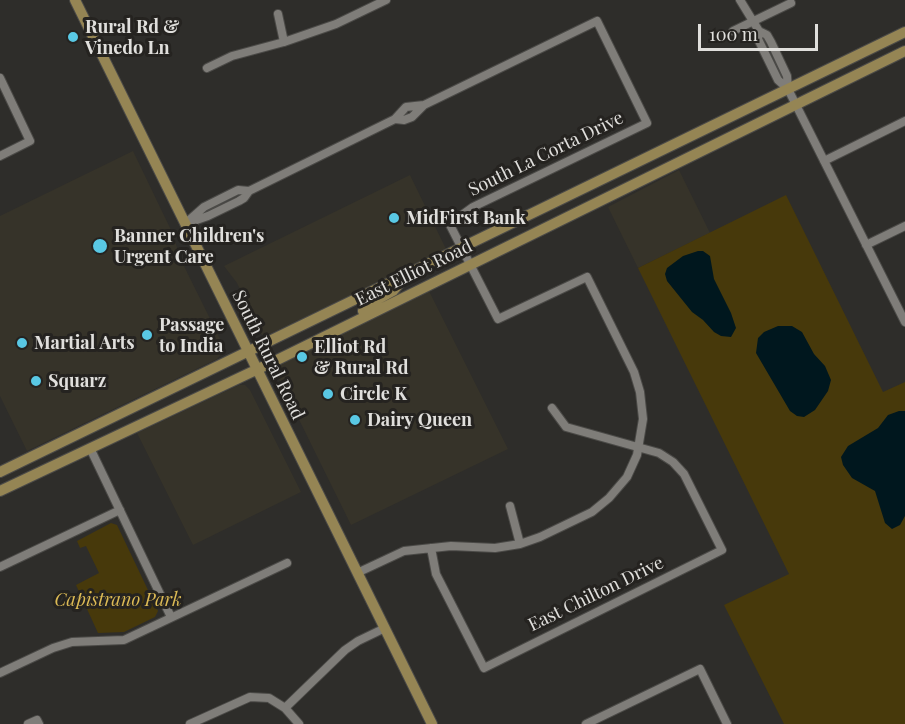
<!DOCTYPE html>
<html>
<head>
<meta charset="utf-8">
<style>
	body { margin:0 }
	#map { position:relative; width:905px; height:724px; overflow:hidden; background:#2e2d2a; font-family:"Playfair Display",serif }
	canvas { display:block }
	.scale { position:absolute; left:698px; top:24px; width:120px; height:27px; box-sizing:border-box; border:3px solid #e0dfdc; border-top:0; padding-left:8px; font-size:18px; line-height:21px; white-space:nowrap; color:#e0dfdc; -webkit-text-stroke:4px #252320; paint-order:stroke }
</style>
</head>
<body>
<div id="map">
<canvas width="905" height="724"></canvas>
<div class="scale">100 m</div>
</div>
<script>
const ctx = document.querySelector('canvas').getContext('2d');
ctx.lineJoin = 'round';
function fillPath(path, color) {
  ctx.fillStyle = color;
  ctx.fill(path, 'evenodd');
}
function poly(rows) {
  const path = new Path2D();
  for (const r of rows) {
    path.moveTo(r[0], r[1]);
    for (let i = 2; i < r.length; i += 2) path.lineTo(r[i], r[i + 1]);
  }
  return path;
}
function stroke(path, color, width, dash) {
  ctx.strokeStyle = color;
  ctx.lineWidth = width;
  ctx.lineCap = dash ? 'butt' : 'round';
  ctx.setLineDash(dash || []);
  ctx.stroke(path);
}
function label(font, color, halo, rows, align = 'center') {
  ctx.font = font + ' "Playfair Display",serif';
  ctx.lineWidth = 6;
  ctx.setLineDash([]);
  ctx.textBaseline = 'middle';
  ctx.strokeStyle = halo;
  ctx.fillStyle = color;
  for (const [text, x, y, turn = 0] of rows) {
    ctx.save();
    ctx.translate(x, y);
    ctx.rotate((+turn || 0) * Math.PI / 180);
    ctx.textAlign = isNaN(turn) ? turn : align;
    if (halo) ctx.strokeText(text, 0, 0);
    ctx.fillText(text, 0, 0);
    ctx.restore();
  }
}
const built = poly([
	[133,151,171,230,182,262,222,343,222,353,217,359,27,451,0,396,0,216],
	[679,170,710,233,638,268,608,207],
	[410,175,446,249,272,333,263,335,255,331,253,328,250,310,237,283,224,266],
	[429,291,508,449,351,525,278,377,278,367,281,364],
	[239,385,245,385,250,390,301,492,193,545,137,433]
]);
const green = poly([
	[786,195,883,392,905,382,905,724,784,724,724,605,789,574,638,268],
	[111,523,117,525,158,611,155,617,124,632,98,633,76,585,99,573,86,546,80,548,77,541]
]);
const water = poly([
	[698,251,703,251,710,256,714,279,731,313,736,328,731,337,721,336,714,332,703,320,692,312,667,281,665,274,667,268,683,256],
	[778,326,792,326,802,332,814,354,825,366,831,380,828,391,815,410,804,417,797,416,790,411,756,353,758,338,764,332],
	[899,411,905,411,905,516,900,525,892,529,885,523,875,491,852,478,843,465,841,457,848,446,878,428,888,415]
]);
const minor = poly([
	[740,0,759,31,758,39,778,80,788,89,905,322],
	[278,14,284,42],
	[733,31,791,3],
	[759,31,767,35,771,42,787,76,788,89],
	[207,68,232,56,284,42,336,24,386,0],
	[0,78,30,141,0,156],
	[395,119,406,107,424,105],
	[824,161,905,121],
	[187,222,204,207,238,190,249,191],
	[185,224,208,216,239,201,244,198,249,191,395,119,404,120,412,117,424,105,597,21,647,123,473,207,455,220],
	[866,245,905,226],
	[90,448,171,617],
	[510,506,520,544],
	[431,548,436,574,484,668,722,550,684,474,673,462,659,453,566,427,552,408],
	[0,567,120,510],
	[357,573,404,551,451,546,495,548,520,544,540,537,592,512,609,498,627,477,637,455,643,419,640,392,634,372,587,277,498,319,449,223],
	[0,673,53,648,72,642,124,640,287,563],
	[285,708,345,650,358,641,385,628],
	[28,724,37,720,39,724],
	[190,724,250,697,269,698,285,708,299,724],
	[586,724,700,669,727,724]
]);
const major = poly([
	[75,0,432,724],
	[365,315,363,311,366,306,393,291,404,278],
	[0,472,905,32],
	[0,491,277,360,905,51]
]);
const markers = [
	[73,37,6,"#59c8e4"],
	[394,218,6,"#59c8e4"],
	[100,246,8,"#59c8e4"],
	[147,335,6,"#59c8e4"],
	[22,343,6,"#59c8e4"],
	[302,357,6,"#59c8e4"],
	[36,381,6,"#59c8e4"],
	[328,394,6,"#59c8e4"],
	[355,420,6,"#59c8e4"]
];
const poiNames = [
	["Rural Rd &",85,27],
	["Vinedo Ln",85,48],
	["MidFirst Bank",406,218],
	["Banner Children's",114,236],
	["Urgent Care",114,257],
	["Passage",159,325],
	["to India",159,346],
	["Martial Arts",34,343],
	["Elliot Rd",314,347],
	["& Rural Rd",314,368],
	["Squarz",48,381],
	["Circle K",340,394],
	["Dairy Queen",367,420]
];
const streetNames = [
	["South La Corta Drive",546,154,-26],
	["East Elliot Road",414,273,-26],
	["South Rural Road",268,355,64],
	["East Chilton Drive",596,594,-26]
];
const parkNames = [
	["Capistrano Park",118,600]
];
fillPath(built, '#363329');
fillPath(green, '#47390b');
fillPath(water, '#00171e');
stroke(minor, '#4b4a47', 10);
stroke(major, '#4b4a47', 12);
stroke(minor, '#7f7d79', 8);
stroke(major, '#958554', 10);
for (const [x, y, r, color] of markers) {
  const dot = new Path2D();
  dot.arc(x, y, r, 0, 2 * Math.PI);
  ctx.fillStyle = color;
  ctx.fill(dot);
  stroke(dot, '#252320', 2);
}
label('bold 18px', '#e0dfdc', '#252320', poiNames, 'left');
label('18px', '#e0dfdc', '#252320', streetNames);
label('italic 18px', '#db5', '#252320', parkNames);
</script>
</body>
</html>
